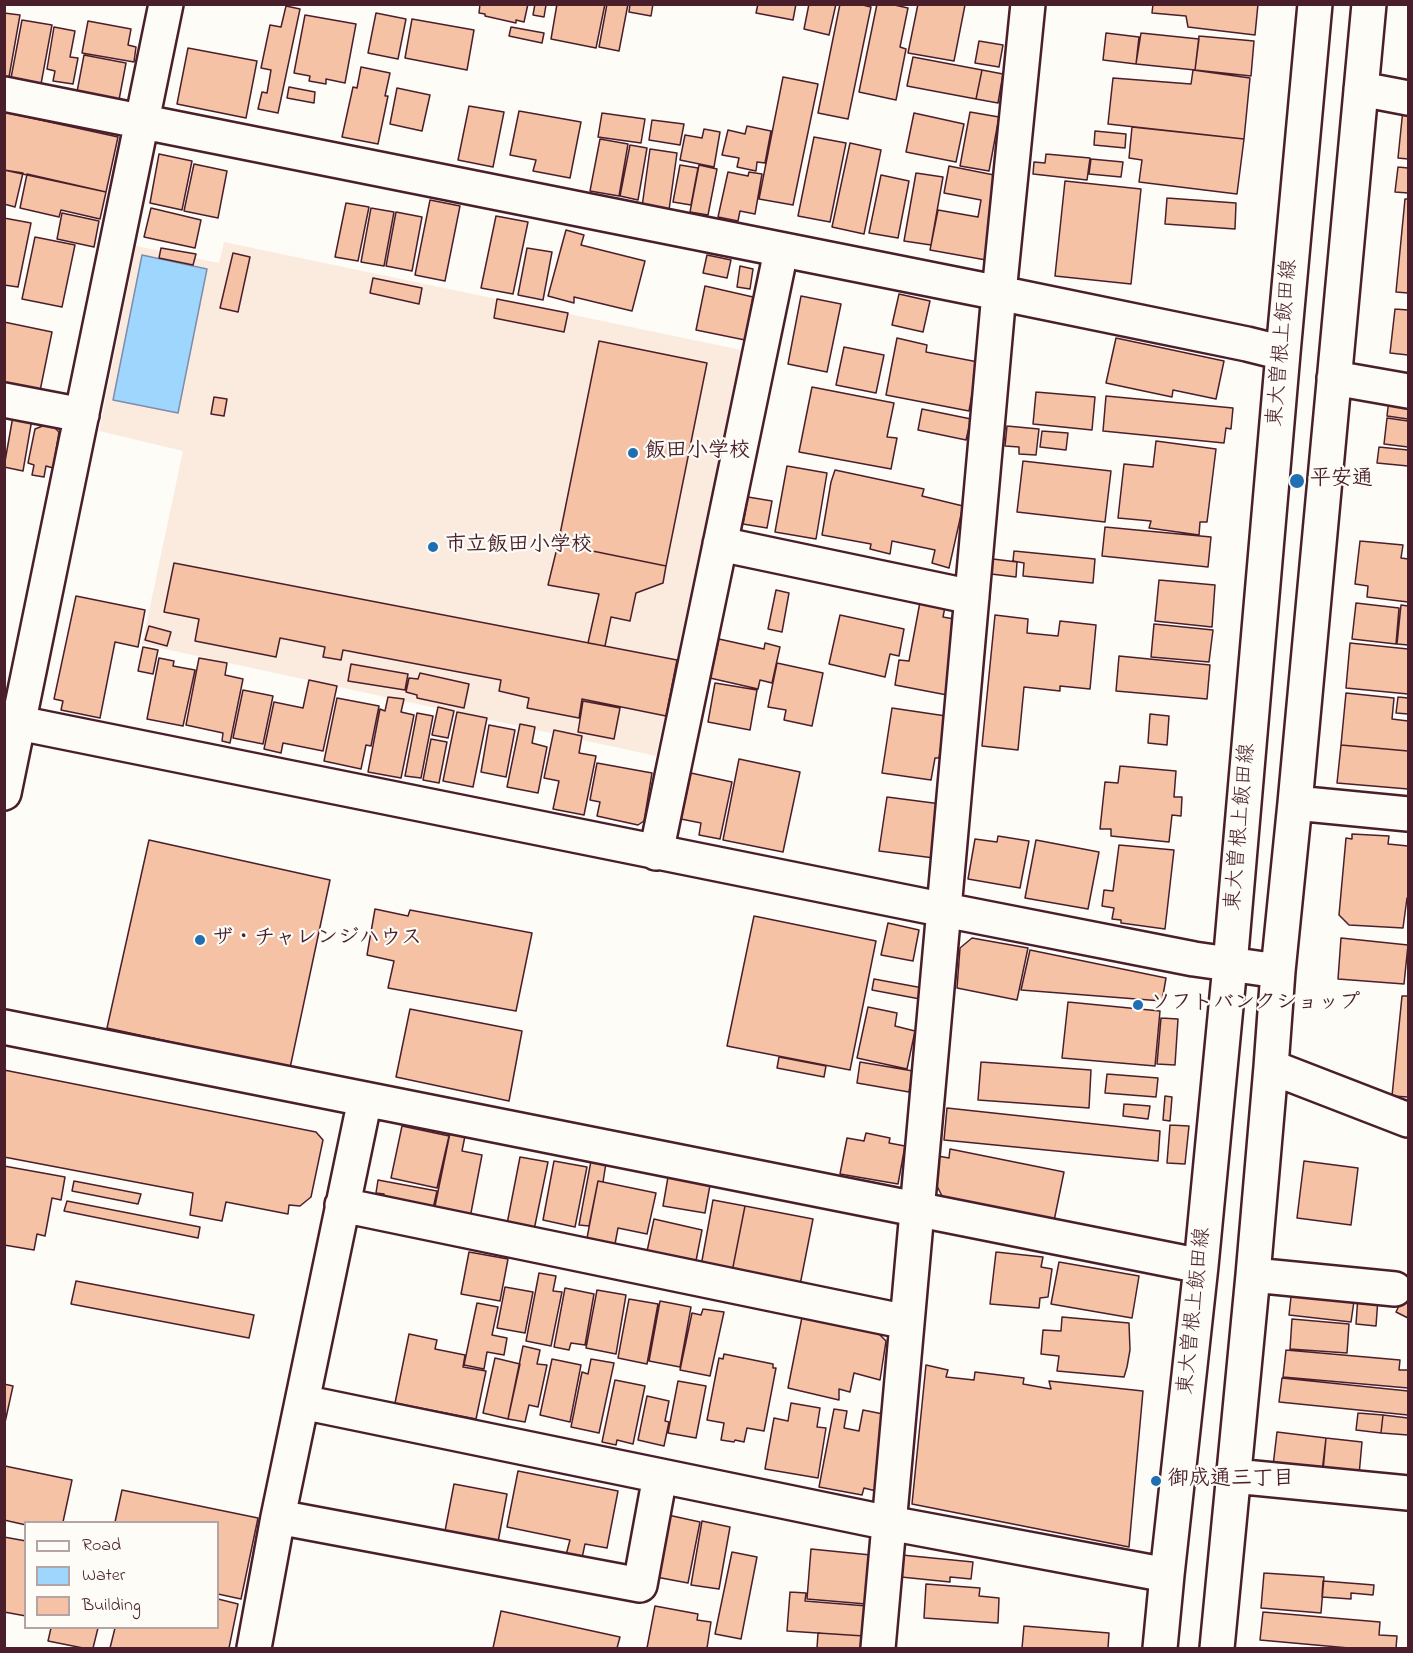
<!DOCTYPE html>
<html>
<head>
<meta charset="utf-8">
<style>
	body { margin:0 }
	#map { position:relative; width:1413px; height:1653px; overflow:hidden; background:#fdfcf7; font-family:"Indie Flower",sans-serif }
	canvas { display:block }
	.frame { position:absolute; inset:0; border:6px solid #4a1f2b; pointer-events:none }
	.legend { position:absolute; left:24px; top:1521px; width:195px; height:108px; box-sizing:border-box; background:#fdfcf7; border:2px solid #b5a4a5; margin:0; padding:8px 10px; list-style:none; font-size:18px; color:#4a1f2b }
	.legend li { display:flex; align-items:center; gap:12px; height:30px }
	.legend b { width:30px; border:2px solid #b5a4a5 }
</style>
</head>
<body>
<div id="map">
<canvas width="1413" height="1653"></canvas>
<div class="frame"></div>
<ul class="legend">
<li><b style="height:8px;background:#fdfcf7"></b>Road</li>
<li><b style="height:16px;background:#9fd6fe"></b>Water</li>
<li><b style="height:16px;background:#f5c2a6"></b>Building</li>
</ul>
</div>
<script>
const ctx = document.querySelector('canvas').getContext('2d');
ctx.lineJoin = 'round';
function fillPath(path, color) {
  ctx.fillStyle = color;
  ctx.fill(path, 'evenodd');
}
function poly(rows) {
  const path = new Path2D();
  for (const r of rows) {
    path.moveTo(r[0], r[1]);
    for (let i = 2; i < r.length; i += 2) path.lineTo(r[i], r[i + 1]);
  }
  return path;
}
function stroke(path, color, width, dash) {
  ctx.strokeStyle = color;
  ctx.lineWidth = width;
  ctx.lineCap = dash ? 'butt' : 'round';
  ctx.setLineDash(dash || []);
  ctx.stroke(path);
}
function label(font, color, halo, rows, align = 'center') {
  ctx.font = font + ' "Indie Flower","Klee One",sans-serif';
  ctx.lineWidth = 4.5;
  ctx.setLineDash([]);
  ctx.textBaseline = 'middle';
  ctx.strokeStyle = halo;
  ctx.fillStyle = color;
  for (const [text, x, y, turn = 0] of rows) {
    ctx.save();
    ctx.translate(x, y);
    ctx.rotate((+turn || 0) * Math.PI / 180);
    ctx.textAlign = isNaN(turn) ? turn : align;
    if (halo) ctx.strokeText(text, 0, 0);
    ctx.fillText(text, 0, 0);
    ctx.restore();
  }
}
const built = poly([
	[224,242,746,351,656,756,142,644,183,451,99,431,136,246,219,263]
]);
const water = poly([
	[142,255,207,269,178,413,113,400,142,255]
]);
const building = poly([
	[480,4,528,4,524,22,516,20,516,23,485,16,485,14,479,13,480,4],
	[535,4,546,5,544,17,533,15,535,4],
	[557,4,605,4,596,48,551,39,557,4],
	[607,4,628,4,619,51,599,47,607,4],
	[630,4,653,4,651,16,629,12,630,4],
	[758,4,796,4,793,20,756,13,758,4],
	[809,4,836,4,829,35,804,29,809,4],
	[840,4,859,4,871,7,848,119,818,113,840,4],
	[877,4,890,4,908,8,900,47,906,49,896,100,859,92,877,4],
	[918,4,965,5,954,61,908,53,918,4],
	[1153,4,1258,4,1255,35,1188,27,1186,16,1152,13,1153,4],
	[286,6,300,9,278,113,258,109,262,92,267,93,271,70,261,68,270,25,281,27,286,6],
	[4,13,20,15,9,77,4,76,4,13],
	[376,13,406,19,398,59,368,53,376,13],
	[305,15,356,24,345,83,326,79,326,84,309,81,310,76,294,73,305,15],
	[412,19,474,30,467,70,405,58,412,19],
	[22,20,52,25,41,84,11,78,22,20],
	[88,21,131,29,128,45,136,47,134,62,82,53,88,21],
	[54,27,75,31,70,57,78,58,73,84,53,81,55,71,47,69,54,27],
	[511,27,544,33,542,43,509,36,511,27],
	[1106,33,1139,37,1136,64,1103,60,1106,33],
	[1141,33,1199,39,1195,70,1136,64,1141,33],
	[1199,36,1254,41,1251,76,1195,70,1199,36],
	[979,41,1003,45,999,67,975,63,979,41],
	[188,48,257,61,246,118,177,104,188,48],
	[84,55,126,63,119,100,77,92,84,55],
	[913,57,982,70,976,99,907,86,913,57],
	[361,67,390,73,385,96,388,96,378,144,342,137,353,87,357,88,361,67],
	[982,70,1003,74,998,103,976,99,982,70],
	[1193,70,1250,78,1244,139,1108,124,1113,78,1191,84,1193,70],
	[783,77,818,84,793,205,759,199,783,77],
	[289,87,315,92,314,103,287,98,289,87],
	[397,88,430,95,422,131,390,124,397,88],
	[469,106,504,112,493,167,458,160,469,106],
	[1403,109,1408,110,1408,159,1398,158,1403,109],
	[519,111,581,122,570,178,533,171,536,160,510,155,519,111],
	[4,112,118,137,106,192,4,170,4,112],
	[970,112,999,117,989,171,960,166,970,112],
	[602,113,645,119,641,143,598,137,602,113],
	[914,113,964,124,956,162,906,152,914,113],
	[652,120,684,124,680,145,649,140,652,120],
	[747,126,771,131,765,163,757,162,756,171,737,167,739,158,722,155,728,130,745,134,747,126],
	[1132,127,1244,139,1237,194,1139,182,1142,160,1129,158,1132,127],
	[704,129,720,132,714,167,680,160,685,135,702,138,704,129],
	[1095,131,1126,134,1125,148,1094,145,1095,131],
	[814,137,846,143,830,222,798,216,814,137],
	[600,139,628,144,619,196,590,191,600,139],
	[850,143,881,150,864,234,832,227,850,143],
	[630,145,647,148,638,200,620,196,630,145],
	[650,149,677,153,669,210,642,207,650,149],
	[159,154,192,161,182,210,150,203,159,154],
	[1046,154,1090,158,1087,180,1033,174,1034,162,1045,163,1046,154],
	[1091,159,1123,162,1121,177,1089,174,1091,159],
	[194,164,227,171,218,218,184,211,194,164],
	[680,165,698,168,691,205,673,202,680,165],
	[699,165,717,169,708,215,690,212,699,165],
	[949,166,994,175,986,260,930,250,938,210,978,217,981,200,944,193,949,166],
	[1398,167,1408,168,1408,193,1395,192,1398,167],
	[4,170,23,173,15,207,4,204,4,170],
	[728,172,748,176,749,172,762,174,755,214,740,211,738,221,718,217,728,172],
	[916,173,943,177,931,245,904,241,916,173],
	[27,174,106,192,100,219,61,210,59,217,20,208,27,174],
	[881,175,909,181,898,238,869,233,881,175],
	[1065,181,1141,189,1131,284,1055,276,1065,181],
	[1167,198,1236,203,1235,229,1165,224,1167,198],
	[1405,199,1408,199,1408,293,1396,292,1405,199],
	[430,200,460,206,445,281,415,275,430,200],
	[346,203,369,207,358,261,335,257,346,203],
	[151,208,201,220,195,248,144,237,151,208],
	[371,208,394,212,384,266,361,262,371,208],
	[396,212,422,217,412,271,386,266,396,212],
	[62,213,99,221,94,247,57,239,62,213],
	[496,216,528,222,513,294,481,288,496,216],
	[4,218,31,223,18,287,4,285,4,218],
	[566,230,584,235,581,245,645,261,632,311,574,297,574,303,548,296,566,230],
	[35,237,75,245,62,307,22,299,35,237],
	[161,248,196,254,193,265,159,258,161,248],
	[527,248,552,252,543,300,518,295,527,248],
	[233,253,250,257,238,312,220,308,233,253],
	[707,255,731,260,727,278,703,273,707,255],
	[740,266,753,269,750,289,737,287,740,266],
	[373,278,422,288,419,304,370,293,373,278],
	[705,286,753,297,745,340,696,330,705,286],
	[899,294,930,301,923,332,892,325,899,294],
	[801,296,841,304,827,372,788,364,801,296],
	[497,299,568,313,564,332,494,318,497,299],
	[1395,309,1408,310,1408,355,1390,353,1395,309],
	[4,322,52,332,40,391,4,384,4,322],
	[897,338,927,345,926,352,978,362,969,411,886,395,897,338],
	[1116,338,1224,361,1216,399,1173,390,1172,397,1106,383,1116,338],
	[599,341,707,363,666,566,558,544,599,341],
	[844,347,884,355,876,393,836,385,844,347],
	[812,387,894,403,887,437,897,438,891,469,799,452,812,387],
	[1390,391,1408,394,1408,419,1387,416,1390,391],
	[1036,392,1095,397,1092,430,1033,424,1036,392],
	[1106,396,1233,408,1231,429,1226,428,1224,443,1103,431,1106,396],
	[214,397,227,399,224,416,211,414,214,397],
	[922,409,971,419,966,440,918,430,922,409],
	[13,416,32,419,23,471,4,467,13,416],
	[1387,418,1408,421,1408,447,1384,444,1387,418],
	[50,423,59,432,53,468,46,466,44,477,32,475,34,465,28,463,35,429,50,423],
	[1007,426,1039,429,1036,455,1019,454,1019,447,1005,446,1007,426],
	[1042,431,1068,433,1066,450,1040,447,1042,431],
	[1156,441,1216,449,1207,522,1200,522,1199,535,1149,528,1151,521,1118,518,1124,464,1153,467,1156,441],
	[1379,447,1408,450,1408,466,1377,463,1379,447],
	[1023,461,1111,471,1105,522,1017,512,1023,461],
	[787,466,827,473,816,539,775,532,787,466],
	[835,470,924,489,922,496,963,506,949,568,932,563,935,550,892,541,890,554,870,549,871,544,822,535,831,482,835,470],
	[748,497,772,501,767,528,743,524,748,497],
	[1105,527,1211,537,1208,567,1102,556,1105,527],
	[1360,541,1403,545,1401,558,1408,559,1408,602,1367,597,1368,586,1355,584,1360,541],
	[558,544,666,566,663,583,636,593,630,621,611,617,605,646,588,643,599,594,548,585,558,544],
	[1014,551,1095,559,1093,583,1023,576,1024,563,1013,561,1014,551],
	[993,559,1017,562,1016,577,991,574,993,559],
	[174,563,677,660,666,716,582,699,579,718,527,708,529,698,499,691,501,680,343,650,341,660,323,657,325,647,280,638,276,657,195,641,199,619,164,612,174,563],
	[1159,580,1215,585,1212,627,1155,621,1159,580],
	[776,590,789,593,782,632,768,629,776,590],
	[76,596,145,610,138,647,115,642,100,718,61,710,63,701,54,699,76,596],
	[920,602,945,607,943,617,954,619,947,695,895,685,899,660,909,661,920,602],
	[1356,603,1399,608,1396,644,1352,639,1356,603],
	[1401,605,1408,606,1408,645,1397,644,1401,605],
	[840,615,904,629,899,656,890,654,885,677,829,664,840,615],
	[995,615,1028,619,1027,633,1058,636,1060,621,1096,625,1090,689,1060,686,1060,691,1024,687,1018,750,982,746,995,615],
	[1154,624,1213,630,1209,662,1151,657,1154,624],
	[149,626,171,632,167,646,145,640,149,626],
	[719,639,764,649,765,643,780,647,772,683,760,680,758,689,710,678,719,639],
	[1350,643,1408,649,1408,694,1346,688,1350,643],
	[143,647,158,650,153,674,138,671,143,647],
	[1119,656,1210,665,1207,699,1116,691,1119,656],
	[159,658,174,661,173,666,195,670,183,726,147,719,159,658],
	[199,658,227,663,225,675,243,679,230,743,222,741,223,733,186,725,199,658],
	[777,663,823,673,812,726,784,720,786,710,768,707,777,663],
	[351,664,408,674,405,690,348,681,351,664],
	[420,673,469,684,464,708,417,698,417,695,406,692,409,678,418,679,420,673],
	[309,680,337,686,323,751,283,743,281,753,264,749,274,702,303,708,309,680],
	[715,683,757,690,750,730,708,722,715,683],
	[243,690,273,696,263,744,233,738,243,690],
	[1346,693,1394,698,1392,719,1408,721,1408,751,1341,745,1346,693],
	[388,697,404,699,401,712,414,715,401,778,368,772,380,709,385,711,388,697],
	[1398,697,1408,698,1408,714,1396,713,1398,697],
	[337,698,379,706,371,746,366,745,361,769,324,761,337,698],
	[583,701,620,708,614,739,578,732,583,701],
	[438,707,454,711,448,738,432,735,438,707],
	[892,708,946,716,939,758,935,758,931,780,882,773,892,708],
	[457,712,487,718,473,787,443,781,457,712],
	[417,713,433,716,421,778,405,776,417,713],
	[1150,714,1169,716,1167,745,1148,743,1150,714],
	[520,724,535,727,532,743,547,747,538,793,507,787,520,724],
	[489,725,515,730,506,777,481,772,489,725],
	[554,730,582,736,579,753,596,756,584,815,553,809,559,781,544,778,554,730],
	[431,739,447,742,439,783,423,780,431,739],
	[1341,745,1408,751,1408,789,1337,783,1341,745],
	[739,759,800,772,783,852,723,840,739,759],
	[597,763,652,773,644,821,638,825,597,816,600,802,590,800,597,763],
	[1120,766,1176,771,1174,797,1182,797,1181,816,1172,815,1169,842,1111,836,1111,829,1100,829,1105,782,1118,783,1120,766],
	[691,773,732,782,720,839,699,835,701,823,681,819,691,773],
	[887,797,941,804,934,858,879,851,887,797],
	[1352,834,1389,836,1388,844,1408,846,1408,898,1407,898,1403,928,1349,925,1339,915,1346,838,1352,839,1352,834],
	[998,836,1029,841,1020,888,968,879,975,839,997,842,998,836],
	[149,840,330,880,290,1068,107,1028,149,840],
	[1036,840,1099,852,1088,909,1025,898,1036,840],
	[1119,845,1174,850,1165,929,1121,923,1121,920,1112,919,1114,908,1102,906,1104,890,1113,891,1119,845],
	[375,909,408,916,410,910,532,933,516,1011,388,988,394,961,367,955,375,909],
	[754,916,876,941,850,1070,727,1046,754,916],
	[888,923,919,930,913,961,881,955,888,923],
	[972,938,1028,948,1017,1000,957,988,960,948,972,938],
	[1341,938,1408,945,1404,984,1338,979,1341,938],
	[1030,950,1166,978,1162,1001,1021,990,1030,950],
	[874,979,923,988,920,999,872,990,874,979],
	[1402,996,1408,996,1408,1097,1392,1096,1402,996],
	[1068,1002,1160,1011,1155,1066,1062,1058,1068,1002],
	[868,1007,897,1013,895,1026,915,1031,907,1069,857,1058,868,1007],
	[410,1009,522,1031,509,1101,396,1077,410,1009],
	[1161,1018,1178,1019,1175,1065,1157,1064,1161,1018],
	[779,1057,826,1066,824,1077,777,1068,779,1057],
	[860,1062,913,1071,909,1092,857,1083,860,1062],
	[981,1062,1091,1070,1089,1108,978,1100,981,1062],
	[4,1070,316,1132,323,1140,311,1197,300,1206,289,1205,288,1214,226,1202,222,1221,190,1215,193,1193,4,1157,4,1070],
	[1107,1074,1158,1078,1156,1097,1105,1093,1107,1074],
	[1165,1096,1172,1097,1170,1121,1163,1120,1165,1096],
	[1124,1104,1150,1106,1148,1119,1123,1116,1124,1104],
	[947,1108,1160,1131,1158,1161,944,1140,947,1108],
	[1170,1125,1189,1126,1185,1164,1167,1163,1170,1125],
	[402,1126,449,1136,437,1188,391,1178,402,1126],
	[450,1133,465,1136,462,1151,482,1155,470,1218,434,1211,450,1133],
	[866,1133,890,1138,889,1143,905,1146,898,1184,840,1174,847,1138,864,1141,866,1133],
	[950,1149,1064,1172,1054,1221,943,1198,937,1186,938,1156,949,1158,950,1149],
	[520,1157,548,1162,534,1230,507,1224,520,1157],
	[554,1161,587,1167,575,1227,543,1220,554,1161],
	[591,1161,606,1163,603,1182,598,1181,589,1226,579,1225,591,1161],
	[1304,1161,1358,1168,1351,1225,1297,1218,1304,1161],
	[4,1166,65,1177,61,1200,52,1198,45,1236,37,1234,34,1250,4,1245,4,1166],
	[668,1177,710,1185,705,1213,663,1206,668,1177],
	[378,1180,437,1191,432,1213,383,1204,384,1194,376,1193,378,1180],
	[74,1181,141,1194,138,1204,72,1191,74,1181],
	[598,1181,656,1193,647,1234,618,1228,615,1244,587,1238,598,1181],
	[713,1200,745,1206,732,1272,701,1266,713,1200],
	[67,1201,200,1227,198,1238,64,1211,67,1201],
	[745,1206,813,1219,800,1285,732,1272,745,1206],
	[654,1219,702,1230,695,1266,646,1256,654,1219],
	[469,1252,508,1259,500,1301,461,1294,469,1252],
	[996,1252,1043,1257,1041,1267,1052,1269,1048,1297,1040,1298,1039,1308,990,1304,996,1252],
	[1059,1262,1139,1276,1132,1318,1051,1304,1059,1262],
	[539,1273,556,1276,553,1291,562,1292,551,1346,526,1341,539,1273],
	[76,1281,254,1315,249,1338,71,1304,76,1281],
	[505,1287,533,1292,525,1333,497,1328,505,1287],
	[1408,1287,1408,1318,1396,1312,1408,1287],
	[565,1288,594,1294,585,1345,571,1343,569,1350,554,1347,565,1288],
	[1292,1288,1354,1301,1351,1322,1289,1315,1292,1288],
	[597,1290,626,1295,616,1354,586,1348,597,1290],
	[1358,1296,1378,1298,1376,1326,1356,1324,1358,1296],
	[629,1299,658,1304,647,1364,618,1358,629,1299],
	[660,1301,691,1307,680,1367,649,1361,660,1301],
	[477,1303,498,1307,492,1335,507,1338,504,1355,487,1352,484,1369,464,1365,477,1303],
	[703,1309,724,1312,710,1376,680,1370,692,1313,701,1315,703,1309],
	[802,1317,877,1332,886,1341,880,1380,854,1373,850,1392,839,1389,839,1400,788,1388,802,1317],
	[1062,1317,1129,1323,1130,1350,1127,1367,1124,1377,1057,1371,1059,1356,1041,1354,1043,1330,1061,1331,1062,1317],
	[1292,1319,1349,1324,1347,1353,1290,1349,1292,1319],
	[409,1334,437,1340,435,1349,465,1355,463,1367,486,1371,476,1419,395,1403,409,1334],
	[523,1346,540,1350,537,1364,547,1365,538,1407,529,1405,525,1422,508,1419,523,1346],
	[1286,1350,1400,1360,1399,1370,1408,1370,1408,1388,1283,1377,1286,1350],
	[724,1354,773,1364,773,1368,776,1368,764,1431,747,1428,744,1442,735,1440,734,1442,721,1440,724,1423,707,1420,719,1358,723,1359,724,1354],
	[495,1358,520,1364,508,1419,483,1413,495,1358],
	[552,1359,581,1365,570,1422,540,1415,552,1359],
	[591,1359,614,1363,599,1433,571,1427,582,1372,588,1374,591,1359],
	[926,1365,948,1370,946,1377,974,1380,975,1372,1024,1378,1023,1384,1051,1389,1049,1381,1143,1391,1129,1547,912,1504,926,1365],
	[1282,1378,1408,1391,1408,1415,1279,1402,1282,1378],
	[615,1380,645,1386,633,1444,617,1440,616,1445,602,1442,615,1380],
	[678,1381,706,1386,696,1438,668,1433,678,1381],
	[4,1384,13,1386,4,1427,4,1384],
	[647,1396,669,1401,665,1421,669,1422,664,1446,638,1440,647,1396],
	[791,1403,820,1408,817,1427,826,1428,818,1478,765,1469,774,1418,788,1421,791,1403],
	[834,1409,847,1411,844,1428,859,1431,863,1410,883,1414,876,1491,864,1488,862,1495,819,1487,834,1409],
	[1358,1413,1383,1415,1381,1433,1356,1430,1358,1413],
	[1383,1415,1408,1418,1408,1435,1381,1433,1383,1415],
	[1277,1432,1326,1438,1322,1472,1273,1466,1277,1432],
	[1326,1438,1362,1442,1359,1475,1323,1471,1326,1438],
	[5,1466,72,1480,63,1522,26,1522,26,1525,4,1520,5,1466],
	[518,1471,618,1491,607,1548,585,1544,582,1558,566,1555,570,1540,507,1527,518,1471],
	[454,1484,507,1494,498,1542,445,1531,454,1484],
	[122,1490,258,1518,241,1599,218,1594,218,1522,115,1522,122,1490],
	[668,1515,700,1522,688,1583,656,1577,668,1515],
	[702,1521,730,1527,719,1589,691,1585,702,1521],
	[4,1537,26,1541,26,1616,4,1612,4,1537],
	[811,1549,871,1555,866,1604,807,1599,811,1549],
	[732,1552,757,1557,741,1639,715,1634,732,1552],
	[902,1555,973,1562,971,1579,950,1577,950,1582,901,1577,902,1555],
	[1264,1573,1324,1577,1321,1613,1261,1608,1264,1573],
	[1323,1581,1374,1585,1373,1595,1351,1593,1351,1599,1322,1597,1323,1581],
	[926,1584,980,1588,979,1596,999,1598,998,1623,924,1618,926,1584],
	[790,1592,806,1593,805,1601,867,1606,864,1636,787,1631,790,1592],
	[218,1599,238,1604,229,1648,110,1648,115,1628,218,1628,218,1599],
	[655,1606,698,1614,697,1620,711,1622,707,1648,647,1648,655,1606],
	[501,1611,620,1637,617,1648,493,1648,501,1611],
	[1263,1612,1380,1622,1379,1635,1397,1636,1396,1648,1349,1648,1260,1640,1263,1612],
	[1024,1626,1109,1633,1108,1648,1022,1648,1024,1626],
	[51,1628,98,1628,93,1648,83,1648,48,1641,51,1628],
	[818,1633,864,1636,863,1648,817,1648,818,1633]
]);
const minor = poly([
	[1361,89,1408,98],
	[4,94,999,293,1247,344,1283,353],
	[1334,378,1408,391],
	[4,400,82,415],
	[720,544,972,597],
	[4,720,945,910,1194,959,1278,971],
	[4,793,166,4],
	[1295,803,1408,814],
	[656,853,781,251],
	[4,1027,1201,1266],
	[1271,1067,1408,1120],
	[342,1205,907,1322],
	[1253,1275,1395,1289],
	[302,1402,889,1523,1167,1575],
	[1234,1476,1408,1493],
	[278,1517,640,1585,660,1476],
	[254,1648,278,1517,365,1099],
	[878,1648,999,293,1028,4],
	[1160,1648,1167,1575,1201,1266,1230,965,1283,353,1315,4],
	[1217,1648,1253,1275,1271,1067,1278,971,1295,803,1369,4]
]);
const markers = [
	[633,453,6,"#1f6fb2"],
	[1297,481,8,"#1f6fb2"],
	[433,547,6,"#1f6fb2"],
	[200,940,6,"#1f6fb2"],
	[1138,1005,6,"#1f6fb2"],
	[1156,1481,6,"#1f6fb2"]
];
const streetNames = [
	["東大曽根上飯田線",1284,343,-85],
	["東大曽根上飯田線",1242,827,-85],
	["東大曽根上飯田線",1196,1311,-84]
];
const poiNames = [
	["飯田小学校",645,453],
	["平安通",1310,481],
	["市立飯田小学校",445,547],
	["ザ・チャレンジハウス",212,940],
	["ソフトバンクショップ",1150,1005],
	["御成通三丁目",1168,1481]
];
fillPath(built, '#fbebdf');
fillPath(water, '#9fd6fe');
stroke(water, '#7d8daa', 1.5);
fillPath(building, '#f5c2a6');
stroke(building, '#4a1f2b', 1.5);
stroke(minor, '#4a1f2b', 38);
stroke(minor, '#fdfcf7', 33);
for (const [x, y, r, color] of markers) {
  const dot = new Path2D();
  dot.arc(x, y, r, 0, 2 * Math.PI);
  ctx.fillStyle = color;
  ctx.fill(dot);
  stroke(dot, '#fdfcf7', 2);
}
label('21px', '#4a1f2b', '#fdfcf7', streetNames);
label('bold 21px', '#4a1f2b', '#fdfcf7', poiNames, 'left');
</script>
</body>
</html>
